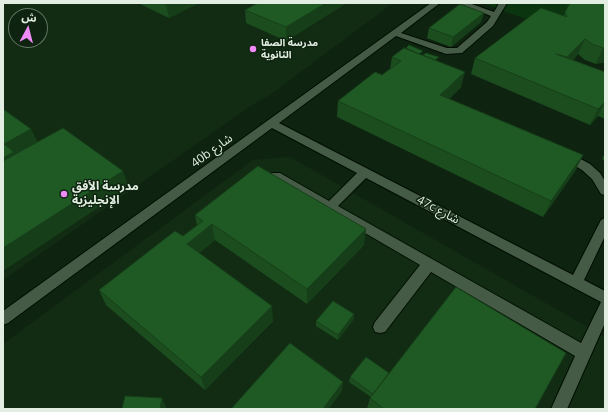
<!DOCTYPE html>
<html>
<head>
<meta charset="utf-8">
<style>
	body { margin:0 }
	#map { position:relative; width:608px; height:412px; overflow:hidden; background:#0f2410; font-family:"Open Sans","Noto Sans Arabic",sans-serif }
	canvas { display:block }
	.frame { position:absolute; inset:0; border:4px solid #e1eee1; pointer-events:none }
	.north { position:absolute; left:8px; top:8px; width:40px; height:40px; box-sizing:border-box; background:#0f2410; border:1px solid #637564; border-radius:50%; rotate:7deg; font-size:11px; font-weight:700; line-height:16px; text-align:center; color:#e1eee1 }
	.north::after { content:''; display:block; margin:auto; width:14px; height:18px; background:#ef8bf6; clip-path:polygon(50% 0,100% 100%,50% 72%,0 100%) }
</style>
</head>
<body>
<div id="map">
<canvas width="608" height="412"></canvas>
<div class="frame"></div>
<div class="north">ش</div>
</div>
<script>
const ctx = document.querySelector('canvas').getContext('2d');
ctx.lineJoin = 'round';
function fillPath(path, color) {
  ctx.fillStyle = color;
  ctx.fill(path, 'evenodd');
}
function poly(rows) {
  const path = new Path2D();
  for (const r of rows) {
    path.moveTo(r[0], r[1]);
    for (let i = 2; i < r.length; i += 2) path.lineTo(r[i], r[i + 1]);
  }
  return path;
}
function stroke(path, color, width, dash) {
  ctx.strokeStyle = color;
  ctx.lineWidth = width;
  ctx.lineCap = dash ? 'butt' : 'round';
  ctx.setLineDash(dash || []);
  ctx.stroke(path);
}
function label(font, color, halo, rows, align = 'center') {
  ctx.font = font + ' "Open Sans","Noto Sans Arabic",sans-serif';
  ctx.lineWidth = 3;
  ctx.setLineDash([]);
  ctx.textBaseline = 'middle';
  ctx.strokeStyle = halo;
  ctx.fillStyle = color;
  for (const [text, x, y, turn = 0] of rows) {
    ctx.save();
    ctx.translate(x, y);
    ctx.rotate((+turn || 0) * Math.PI / 180);
    ctx.textAlign = isNaN(turn) ? turn : align;
    if (halo) ctx.strokeText(text, 0, 0);
    ctx.fillText(text, 0, 0);
    ctx.restore();
  }
}
const built = poly([
	[3,3,393,3,270,95,249,107,3,280],
	[16,16,40,16,40,40,16,40],
	[290,157,605,337,605,409,3,409,3,344,253,160]
]);
const green = poly([
	[482,3,605,3,605,9,561,32]
]);
const minor = poly([
	[431,3,440,3,401,33,447,48,457,48,487,22,491,16,458,3,469,3,494,12,499,3,507,3,493,26,462,53,446,54,396,36,279,123,573,275,601,220,605,218,605,236,584,280,605,291,605,323,567,409,551,409,575,356,431,272,385,332,380,333,375,332,373,327,375,322,420,265,272,179,270,176,272,173,280,173,329,201,357,173,272,128,8,323,3,325,3,311,431,3],
	[366,178,601,302,581,343,338,206,366,178],
	[566,151,590,164,600,173,605,181,605,195,601,194,592,179,582,170,562,158,561,155,562,152,566,151]
]);
const wall = poly([
	[138,3,199,3,169,18],
	[258,3,345,3,345,4,286,41,246,23,245,10],
	[605,3,605,62,596,64,585,60,578,54,573,60,605,72,605,119,598,116,590,125,471,74,475,58,564,16,565,12],
	[484,13,481,22,451,47,427,38,429,28],
	[422,55,438,61,461,87,449,99,583,155,575,171,543,217,337,117,338,101,382,75,390,69,392,57],
	[605,153,605,161,602,159],
	[195,215,364,245,307,304,215,240,199,253,273,321,205,390,106,305,99,290,183,236,197,225],
	[354,314,354,319,338,340,316,326,316,321],
	[389,373,535,409,367,409,370,398,371,397,349,382,350,377]
]);
const shadedWall = poly([
	[170,3,199,3,169,18,166,5],
	[326,3,345,3,345,4,286,41,286,27],
	[484,13,481,22,451,47,453,37],
	[585,39,578,54,560,72,567,57],
	[603,48,605,48,605,60,604,62,596,64],
	[465,72,461,87,436,111,440,95],
	[605,102,598,116,590,125,598,109],
	[31,129,39,145,3,180,4,144],
	[583,155,575,171,543,217,551,201],
	[123,171,129,187,3,271,3,248],
	[212,224,215,240,191,260,187,244],
	[366,229,364,245,307,304,307,289],
	[272,306,273,321,205,390,201,377],
	[354,314,354,319,338,340,338,335],
	[343,382,342,391,329,409,323,409],
	[162,398,166,407,165,409,160,409]
]);
const building = poly([
	[162,3,170,3,166,5,162,3],
	[258,3,326,3,286,27,245,10,258,3],
	[570,3,605,3,605,48,603,48,592,44,585,39,567,57,556,54,605,72,605,102,598,109,475,58,541,8,567,17,565,12,570,3],
	[460,4,484,13,453,37,429,28,460,4],
	[409,45,423,51,419,54,406,48,409,45],
	[404,48,465,72,440,95,583,155,551,201,338,101,375,72,382,75,401,61,392,57,404,48],
	[426,53,439,57,435,60,423,55,426,53],
	[3,109,31,129,4,144,14,152,3,158,3,109],
	[63,128,123,171,3,248,3,161,63,128],
	[258,166,366,229,307,289,212,224,187,244,272,306,201,377,99,290,175,231,183,236,203,221,195,215,258,166],
	[456,287,566,353,535,409,384,409,370,398,456,287],
	[333,301,354,314,338,335,316,321,333,301],
	[290,343,343,382,323,409,231,409,290,343],
	[366,357,389,373,373,394,350,377,366,357],
	[125,396,162,398,160,409,122,409,125,396]
]);
const markers = [
	[253,49,4,"#ef8bf6"],
	[64,194,4,"#ef8bf6"]
];
const farPoinames = [
	["مدرسة الصفا",261,43],
	["الثانوية",261,55]
];
const streetNames = [
	["40b شارع",212,151,-36],
	["47c شارع",438,210,28]
];
const poiNames = [
	["مدرسة الأفق",72,187],
	["الإنجليزية",72,201]
];
fillPath(built, '#122c13');
fillPath(green, '#0b350f');
stroke(minor, '#000d00', 2);
fillPath(minor, '#455b45');
fillPath(wall, '#1b4d1f');
fillPath(shadedWall, '#163f19');
fillPath(building, '#1f5a24');
stroke(building, '#163f19', 1);
for (const [x, y, r, color] of markers) {
  const dot = new Path2D();
  dot.arc(x, y, r, 0, 2 * Math.PI);
  ctx.fillStyle = color;
  ctx.fill(dot);
  stroke(dot, '#0f2410', 1.5);
}
label('bold 10px', '#e1eee1', '#0f2410', farPoinames, 'left');
label('12px', '#e1eee1', '#0f2410', streetNames);
label('bold 12px', '#e1eee1', '#0f2410', poiNames, 'left');
</script>
</body>
</html>
